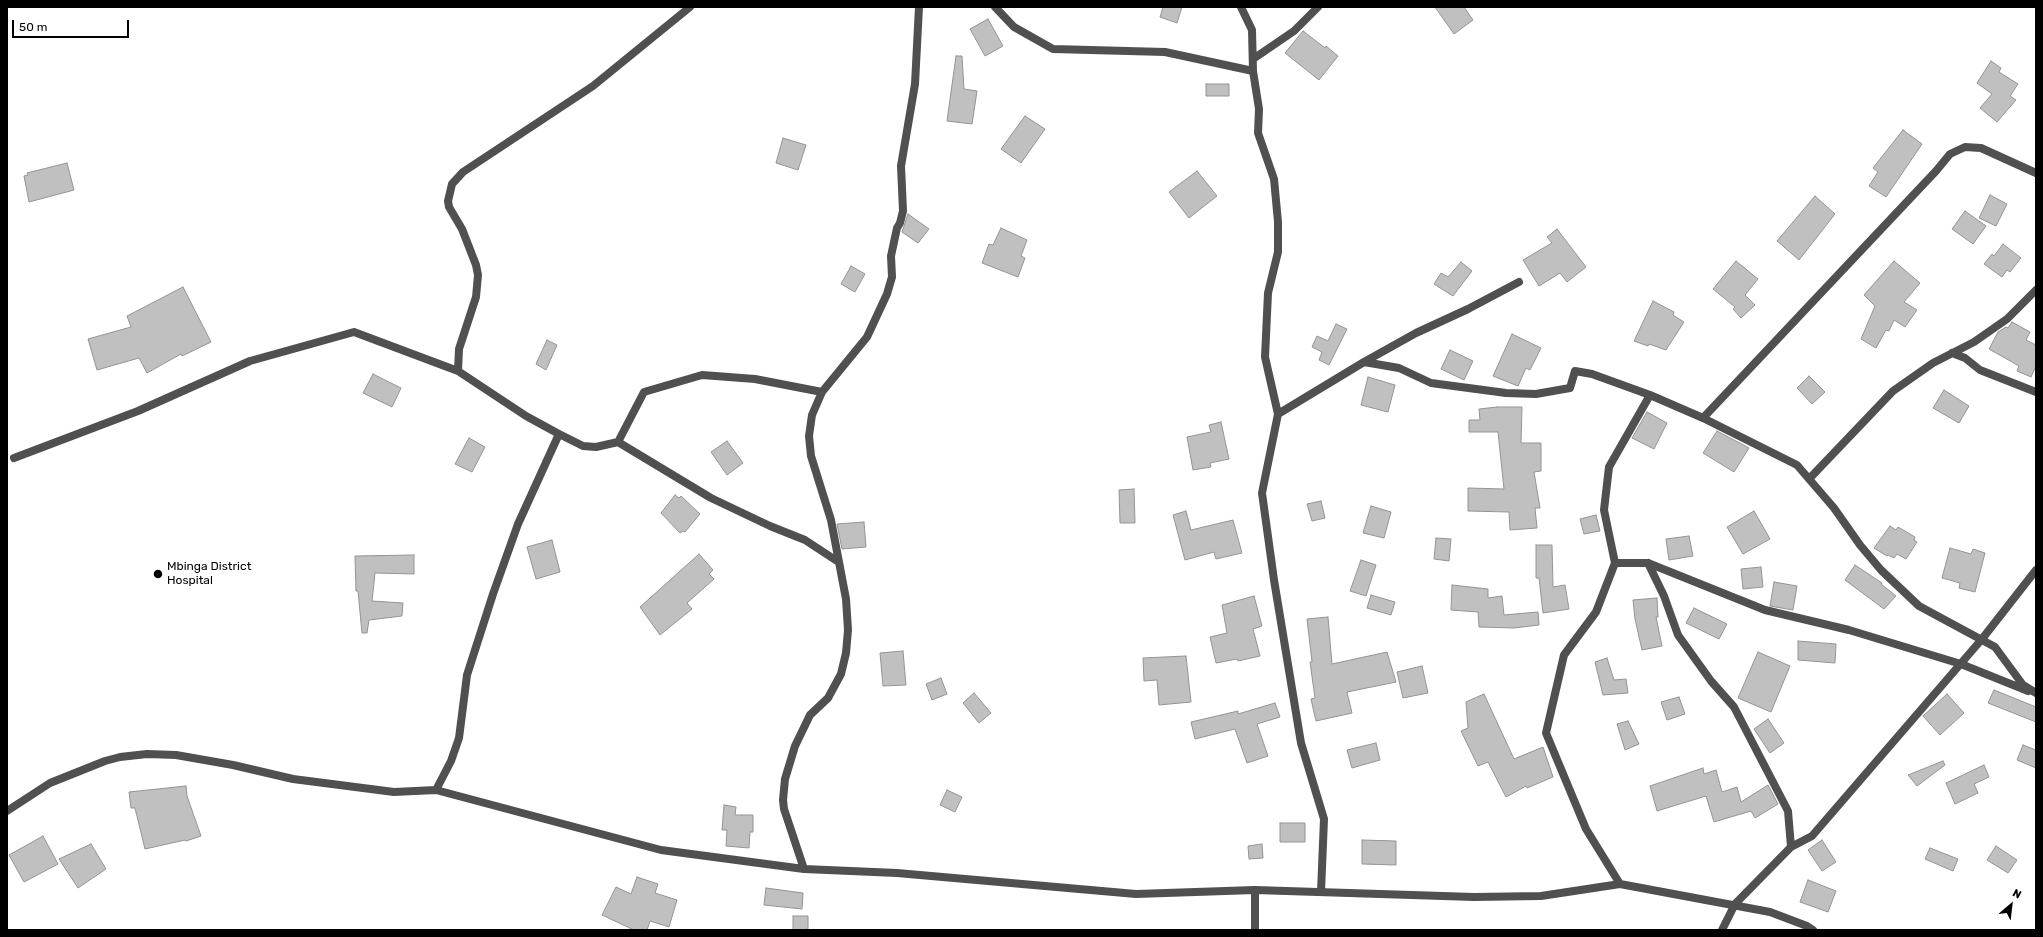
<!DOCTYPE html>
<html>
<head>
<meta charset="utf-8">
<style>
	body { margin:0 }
	#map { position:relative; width:2043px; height:937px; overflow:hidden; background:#fff; font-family:Rubik,sans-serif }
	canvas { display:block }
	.frame { position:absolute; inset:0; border:8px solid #000; pointer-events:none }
	.north { position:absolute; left:1991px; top:885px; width:40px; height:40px; -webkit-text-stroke:3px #fff; paint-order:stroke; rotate:28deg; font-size:11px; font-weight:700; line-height:16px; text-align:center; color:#000 }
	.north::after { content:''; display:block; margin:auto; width:14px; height:18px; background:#000; clip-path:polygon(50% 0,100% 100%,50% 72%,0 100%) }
	.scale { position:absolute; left:12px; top:20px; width:117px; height:18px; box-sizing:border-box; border:2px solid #000; border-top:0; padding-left:5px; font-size:12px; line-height:14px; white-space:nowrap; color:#000; -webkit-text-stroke:3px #fff; paint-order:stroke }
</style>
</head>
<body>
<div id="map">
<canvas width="2043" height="937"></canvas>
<div class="frame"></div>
<div class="north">N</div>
<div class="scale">50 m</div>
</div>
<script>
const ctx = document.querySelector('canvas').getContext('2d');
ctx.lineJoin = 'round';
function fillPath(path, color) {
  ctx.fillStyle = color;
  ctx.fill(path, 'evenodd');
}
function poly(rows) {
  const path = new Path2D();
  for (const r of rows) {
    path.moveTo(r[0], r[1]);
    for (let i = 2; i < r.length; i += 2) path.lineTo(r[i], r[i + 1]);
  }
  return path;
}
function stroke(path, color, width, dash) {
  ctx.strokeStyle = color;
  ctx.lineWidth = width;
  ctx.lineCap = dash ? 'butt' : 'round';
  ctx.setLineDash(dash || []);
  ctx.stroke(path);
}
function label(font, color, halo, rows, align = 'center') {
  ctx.font = font + ' Rubik,sans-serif';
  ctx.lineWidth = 3;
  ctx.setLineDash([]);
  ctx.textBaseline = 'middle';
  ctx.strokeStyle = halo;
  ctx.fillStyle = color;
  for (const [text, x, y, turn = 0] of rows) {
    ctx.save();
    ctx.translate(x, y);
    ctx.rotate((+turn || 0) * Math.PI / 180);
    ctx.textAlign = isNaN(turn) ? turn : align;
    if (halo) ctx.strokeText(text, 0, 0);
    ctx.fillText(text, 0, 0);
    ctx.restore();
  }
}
const building = poly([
	[1163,7,1182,7,1177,23,1160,17,1163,7],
	[1435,7,1464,7,1473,20,1454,34,1435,7],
	[988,19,1003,46,985,56,970,29,988,19],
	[1303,31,1325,48,1326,46,1338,56,1319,80,1285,53,1303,31],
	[956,56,962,56,964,89,977,91,972,124,947,121,956,56],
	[1991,61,2001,68,1999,72,2018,84,2010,96,2016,100,1997,122,1980,108,1992,94,1977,83,1991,61],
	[1206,84,1229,84,1229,96,1206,96,1206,84],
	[1025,116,1045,129,1021,163,1001,149,1025,116],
	[1903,130,1922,144,1886,197,1869,186,1878,172,1873,168,1903,130],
	[783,138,806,145,798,170,776,163,783,138],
	[67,163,74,190,29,202,24,176,28,175,27,173,67,163],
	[1197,171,1217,196,1189,218,1169,192,1197,171],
	[1990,195,2007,204,1996,226,1979,218,1990,195],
	[1815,196,1835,214,1799,260,1777,241,1815,196],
	[1965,211,1986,226,1973,244,1952,229,1965,211],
	[908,214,929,229,918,243,902,232,908,214],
	[1001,228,1027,240,1021,256,1025,258,1018,277,982,263,989,244,993,245,1001,228],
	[1557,229,1586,267,1567,282,1560,273,1539,286,1523,260,1552,243,1547,237,1557,229],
	[2003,244,2021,258,2010,272,2007,270,2002,277,1984,264,1992,254,1994,256,2003,244],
	[1736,261,1758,279,1745,295,1755,305,1741,318,1733,309,1735,307,1713,289,1736,261],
	[1894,261,1920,283,1904,302,1917,310,1905,327,1894,320,1889,331,1886,330,1876,348,1861,339,1875,306,1864,295,1894,261],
	[1461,262,1472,271,1453,296,1434,284,1441,273,1448,277,1461,262],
	[851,266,865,274,855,292,841,284,851,266],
	[183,287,211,342,182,356,181,354,147,373,139,358,97,370,88,339,131,327,127,316,183,287],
	[1653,301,1674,312,1673,315,1684,322,1666,350,1649,344,1648,346,1634,341,1653,301],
	[2012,322,2030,332,2026,340,2036,345,2036,366,2031,377,2017,371,2019,366,1989,349,1998,332,2006,327,2008,328,2012,322],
	[1336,324,1347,329,1329,365,1319,360,1322,352,1312,347,1317,336,1328,341,1336,324],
	[1512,334,1541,348,1530,370,1526,368,1518,386,1493,376,1512,334],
	[547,340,557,345,546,370,536,364,547,340],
	[1450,350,1473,361,1464,380,1441,369,1450,350],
	[373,374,401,388,392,407,363,393,373,374],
	[1809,376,1825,392,1812,404,1797,388,1809,376],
	[1368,377,1395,385,1388,412,1361,405,1368,377],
	[1944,390,1969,406,1959,423,1933,408,1944,390],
	[1497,407,1522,407,1521,443,1541,443,1541,471,1534,472,1540,508,1535,508,1537,528,1510,530,1509,512,1468,511,1468,488,1504,489,1498,432,1469,432,1469,420,1480,420,1479,409,1497,407],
	[1647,412,1667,423,1654,449,1632,438,1647,412],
	[1221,422,1229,459,1210,463,1211,467,1193,470,1187,437,1211,432,1209,425,1221,422],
	[1717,431,1749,448,1734,472,1703,453,1717,431],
	[469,438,485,447,472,472,455,464,469,438],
	[727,441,743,463,727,475,711,452,727,441],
	[1134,489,1135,523,1120,523,1119,490,1134,489],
	[675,495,679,498,681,496,700,514,685,532,683,531,680,533,661,513,675,495],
	[1321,501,1325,518,1312,521,1307,504,1321,501],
	[1371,506,1391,512,1384,538,1363,533,1371,506],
	[1186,511,1191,530,1233,520,1242,553,1216,559,1214,552,1185,560,1173,515,1186,511],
	[1754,511,1770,539,1743,554,1727,527,1754,511],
	[1596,515,1600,531,1584,534,1580,519,1596,515],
	[864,522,866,547,842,549,837,524,864,522],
	[1890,526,1896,530,1898,527,1915,537,1914,540,1917,542,1906,559,1897,554,1894,558,1888,555,1887,556,1874,548,1890,526],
	[1689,536,1693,556,1669,560,1666,539,1689,536],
	[1436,538,1451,539,1449,561,1434,559,1436,538],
	[552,540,560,572,536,579,527,547,552,540],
	[1536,545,1552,545,1553,587,1565,585,1569,609,1543,613,1539,578,1536,578,1536,545],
	[1950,548,1971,554,1973,549,1985,553,1975,592,1959,588,1960,583,1942,578,1950,548],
	[699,554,713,570,709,574,714,579,687,603,692,609,660,635,640,607,699,554],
	[414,555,414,574,375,573,372,601,403,603,402,616,369,620,367,633,362,633,358,591,356,591,355,556,414,555],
	[1361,560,1376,565,1366,596,1350,591,1361,560],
	[1855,565,1882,583,1881,584,1896,596,1884,609,1845,580,1855,565],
	[1761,567,1763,587,1743,589,1741,569,1761,567],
	[1774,582,1797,586,1793,610,1770,606,1774,582],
	[1452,585,1488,589,1488,598,1502,596,1504,615,1538,612,1539,625,1514,628,1479,627,1478,612,1451,610,1452,585],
	[1371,595,1395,602,1391,615,1367,608,1371,595],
	[1254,596,1262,626,1253,629,1260,656,1238,661,1237,659,1216,663,1210,637,1227,633,1222,605,1254,596],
	[1657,598,1658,617,1656,617,1662,646,1642,650,1635,619,1633,600,1657,598],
	[1694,608,1727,624,1719,639,1686,623,1694,608],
	[1328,617,1332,664,1387,652,1396,682,1347,692,1352,713,1316,721,1311,699,1315,698,1310,662,1312,662,1307,619,1328,617],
	[1798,641,1836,644,1835,663,1798,660,1798,641],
	[903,651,906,685,883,686,880,653,903,651],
	[1758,652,1790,666,1771,712,1738,698,1758,652],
	[1186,656,1191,702,1159,705,1157,680,1144,681,1143,658,1186,656],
	[1607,658,1614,680,1626,679,1628,693,1603,695,1595,662,1607,658],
	[1422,666,1428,693,1403,698,1397,672,1422,666],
	[941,678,947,694,932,700,926,684,941,678],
	[1994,690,2036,707,2036,722,1988,703,1994,690],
	[974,693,991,713,979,723,963,703,974,693],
	[1484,694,1514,759,1543,747,1553,777,1527,788,1526,786,1506,797,1488,762,1478,766,1461,731,1468,728,1466,702,1484,694],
	[1947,694,1964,713,1940,735,1923,716,1947,694],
	[1679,697,1685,714,1667,720,1661,702,1679,697],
	[1275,703,1280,717,1257,724,1268,756,1247,763,1235,729,1195,739,1191,722,1238,711,1238,714,1275,703],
	[1768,719,1784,743,1770,753,1754,729,1768,719],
	[1628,721,1639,744,1625,750,1617,724,1628,721],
	[1376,743,1380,760,1352,768,1347,750,1376,743],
	[2023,745,2036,750,2036,768,2017,760,2023,745],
	[1943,761,1945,765,1917,786,1908,775,1943,761],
	[1984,765,1989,777,1974,784,1978,793,1955,804,1946,783,1984,765],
	[1703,768,1704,774,1716,770,1722,792,1737,787,1741,802,1768,785,1778,804,1755,818,1751,811,1714,822,1706,796,1657,811,1650,786,1703,768],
	[186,786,187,796,201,836,186,841,185,840,145,849,135,808,131,808,129,792,186,786],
	[947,790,962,797,955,812,940,805,947,790],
	[724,805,736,807,735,815,753,815,753,832,750,832,749,848,726,846,727,830,722,830,724,805],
	[1280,823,1305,823,1305,842,1280,842,1280,823],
	[43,836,58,864,24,882,9,855,43,836],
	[1362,840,1396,841,1396,865,1362,864,1362,840],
	[1822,840,1836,862,1822,871,1808,850,1822,840],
	[91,844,106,869,78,888,59,859,91,844],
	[1262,844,1263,858,1249,859,1248,846,1262,844],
	[1996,846,2017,860,2008,873,1987,860,1996,846],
	[1930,848,1958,859,1953,871,1925,859,1930,848],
	[637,877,658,884,655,893,677,900,669,927,650,921,647,930,634,930,602,915,616,887,631,894,637,877],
	[1808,880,1836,891,1828,912,1800,902,1808,880],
	[766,888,803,893,802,909,764,905,766,888],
	[793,916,808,916,808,930,793,930,793,916]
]);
const minor = poly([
	[995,7,1014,27,1053,49,1165,52,1253,71],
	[1241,7,1252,30,1253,71,1259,109,1258,133,1274,179,1278,222,1278,252,1268,293,1265,357,1278,414,1262,493,1274,580,1301,743,1324,819,1321,892],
	[1253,59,1294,31,1318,7],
	[1952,353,1965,358,1980,370,2036,392],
	[1364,362,1416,333,1468,309,1519,282],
	[458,371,459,349,476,297,478,275,476,265,462,229,449,207,448,201,452,184,463,172,593,86,690,7],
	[1278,414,1364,362,1399,368,1431,383,1506,393,1536,394,1570,388,1575,371,1592,374,1650,395,1703,418,1797,465,1834,508,1860,545,1881,570,1919,606,1995,647,2023,685,2036,693],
	[1703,418,1936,171,1950,154,1965,147,1981,148,2036,173],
	[559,434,583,446,596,447,618,442,711,498,770,526,805,540,837,561],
	[618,442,644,392,702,375,755,379,822,392],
	[14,458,138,411,250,361,354,332,458,371,526,416,559,434,518,524,493,594,467,675,459,738,451,761,436,790],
	[1809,479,1893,391,1933,363,1974,342,2007,319,2036,290],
	[1615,563,1648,563,1765,610,1849,630,1961,664,2028,691],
	[1648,563,1664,596,1678,635,1711,681,1734,707,1788,811,1791,847],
	[7,811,50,783,105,761,120,757,147,754,176,755,233,765,293,779,394,792,436,790,661,850,804,869,897,873,1136,894,1255,890,1474,897,1541,896,1620,884,1770,912,1807,926,1813,930],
	[804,869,784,809,783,800,785,779,795,746,810,715,828,698,841,674,846,653,848,630,846,599,831,520,811,456,809,436,812,415,822,392,867,337,887,294,892,277,891,256,897,228,900,223,903,211,901,166,915,84,919,7],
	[1620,884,1586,829,1546,733,1564,655,1596,612,1615,563,1604,510,1609,467,1650,395],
	[1255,930,1255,890],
	[1722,930,1735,904,1791,847,1812,836,1982,639,2036,570]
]);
const markers = [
	[158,574,5,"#000"]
];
const poiNames = [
	["Mbinga District",167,567],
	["Hospital",167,581]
];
fillPath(building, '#c0c0c0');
stroke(building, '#949494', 1);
stroke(minor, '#505050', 8);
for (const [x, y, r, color] of markers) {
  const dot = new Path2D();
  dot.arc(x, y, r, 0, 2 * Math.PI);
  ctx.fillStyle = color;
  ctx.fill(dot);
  stroke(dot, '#fff', 1.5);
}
label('12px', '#000', '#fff', poiNames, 'left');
</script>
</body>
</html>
